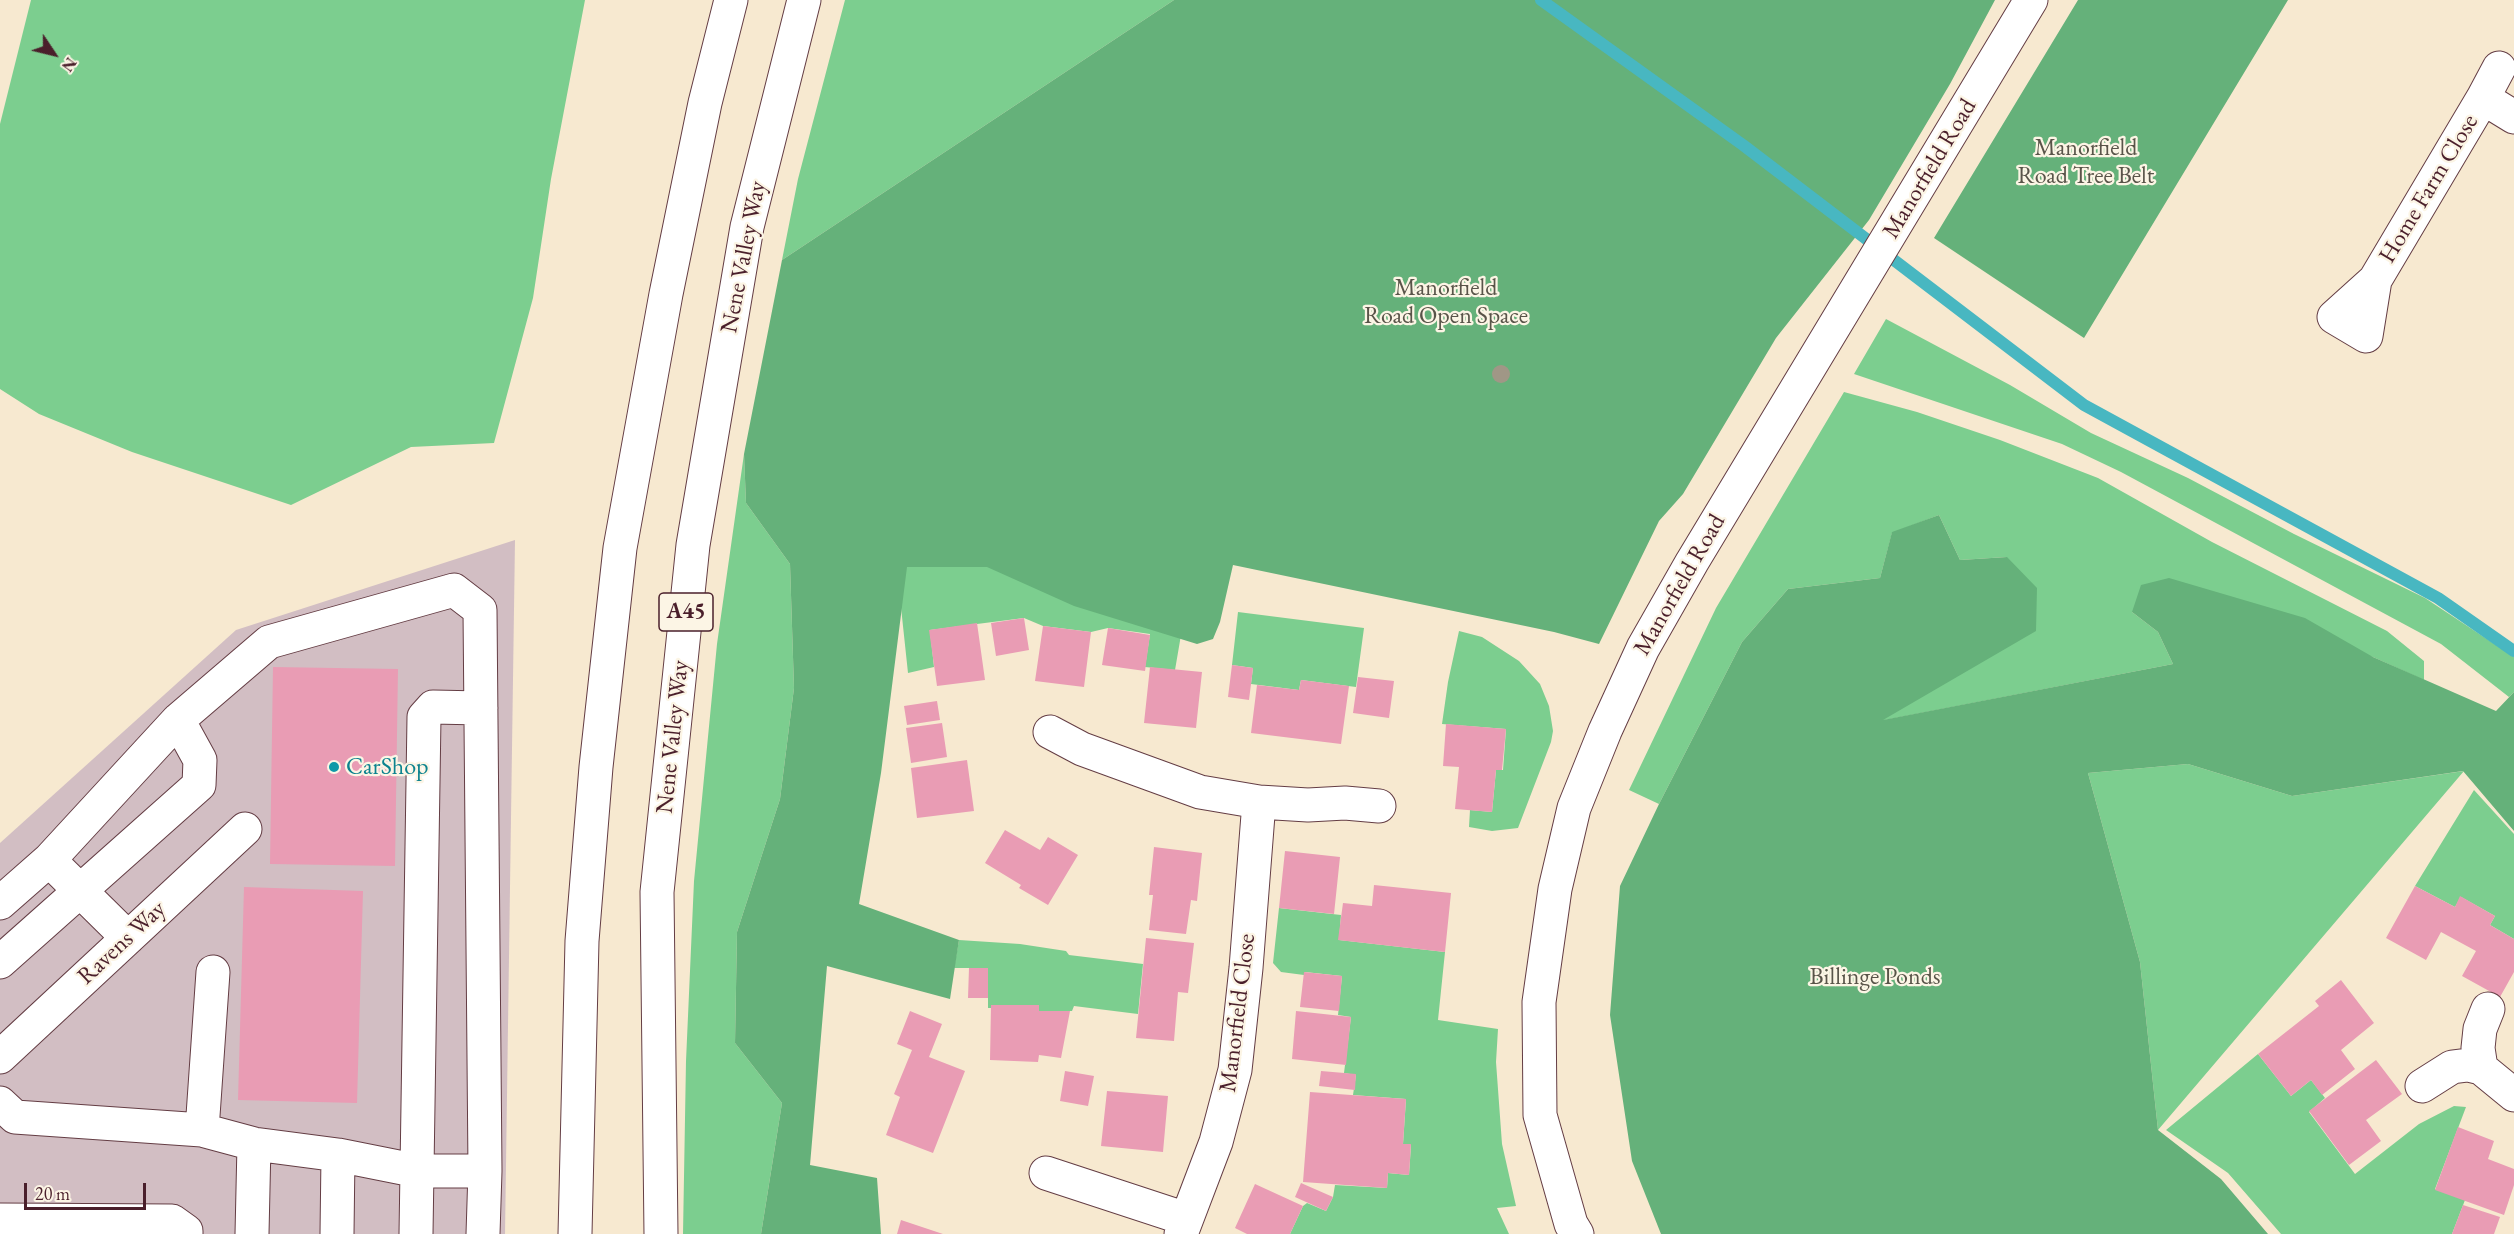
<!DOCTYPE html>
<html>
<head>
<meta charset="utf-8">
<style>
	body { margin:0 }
	#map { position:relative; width:2514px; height:1234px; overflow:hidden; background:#f7e9d0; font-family:"EB Garamond",serif }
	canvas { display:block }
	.north { position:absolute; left:24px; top:24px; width:60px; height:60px; -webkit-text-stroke:4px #fcf5e5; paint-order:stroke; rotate:125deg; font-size:16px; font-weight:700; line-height:24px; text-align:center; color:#4a1f2b }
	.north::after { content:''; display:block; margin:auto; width:21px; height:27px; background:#4a1f2b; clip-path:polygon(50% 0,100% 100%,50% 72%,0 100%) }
	.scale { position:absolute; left:24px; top:1183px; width:122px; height:27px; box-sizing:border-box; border:3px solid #4a1f2b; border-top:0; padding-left:8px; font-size:18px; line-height:21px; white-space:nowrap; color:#4a1f2b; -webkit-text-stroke:4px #fcf5e5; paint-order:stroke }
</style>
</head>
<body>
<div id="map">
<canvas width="2514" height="1234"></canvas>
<div class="north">N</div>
<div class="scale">20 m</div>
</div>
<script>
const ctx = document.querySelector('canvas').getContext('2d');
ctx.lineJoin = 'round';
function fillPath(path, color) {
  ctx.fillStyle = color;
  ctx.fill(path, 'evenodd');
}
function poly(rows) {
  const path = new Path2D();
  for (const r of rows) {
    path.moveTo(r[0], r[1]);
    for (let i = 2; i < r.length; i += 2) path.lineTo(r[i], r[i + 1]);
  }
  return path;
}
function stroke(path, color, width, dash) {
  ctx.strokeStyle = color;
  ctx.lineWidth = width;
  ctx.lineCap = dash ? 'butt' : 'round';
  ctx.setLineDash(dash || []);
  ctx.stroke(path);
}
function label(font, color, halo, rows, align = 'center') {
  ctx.font = font + ' "EB Garamond",serif';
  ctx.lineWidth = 4.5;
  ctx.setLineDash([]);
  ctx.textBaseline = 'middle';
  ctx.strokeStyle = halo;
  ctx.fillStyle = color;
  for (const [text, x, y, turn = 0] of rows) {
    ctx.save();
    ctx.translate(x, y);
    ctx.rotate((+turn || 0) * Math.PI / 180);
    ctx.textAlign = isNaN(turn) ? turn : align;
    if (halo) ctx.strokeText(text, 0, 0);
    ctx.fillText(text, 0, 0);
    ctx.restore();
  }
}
const industrial = poly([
	[515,540,505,1234,0,1234,0,843,236,630]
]);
const green = poly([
	[31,0,585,0,551,179,533,298,494,443,411,447,291,505,132,452,39,414,0,389,0,124],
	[845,0,1174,0,782,260,798,179],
	[1886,319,2010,385,2091,433,2188,478,2294,534,2425,598,2514,657,2514,692,2509,697,2441,644,2121,472,2062,444,1854,374],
	[1844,392,1917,412,2000,440,2098,478,2212,542,2387,631,2424,661,2424,680,2373,657,2132,612,2158,632,2173,664,1880,721,2007,557,1960,560,1939,515,1892,533,1880,578,1788,589,1742,642,1659,804,1629,790,1716,608],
	[744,454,746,503,790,564,794,688,780,799,737,932,735,1043,782,1103,761,1234,683,1234,686,1061,694,881,717,644],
	[895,551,1187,600,1175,670,1145,667,1150,634,1108,628,1091,632,1043,626,1024,618,930,630,934,667,908,673],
	[1238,612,1364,628,1356,687,1301,680,1299,690,1251,684,1253,668,1232,665],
	[1459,631,1482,637,1519,661,1540,684,1549,706,1553,731,1551,742,1518,828,1492,831,1469,827,1470,810,1492,812,1496,770,1503,770,1506,729,1442,724,1448,682],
	[2188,764,2292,796,2464,771,2158,1130,2140,962,2088,773],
	[2474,790,2514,834,2514,939,2490,925,2495,916,2461,897,2455,907,2415,886],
	[1279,908,1341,915,1339,940,1445,952,1438,1020,1498,1029,1496,1062,1502,1144,1516,1206,1497,1208,1509,1234,1290,1234,1303,1206,1307,1203,1326,1211,1333,1197,1335,1185,1387,1188,1388,1173,1409,1175,1411,1145,1403,1144,1406,1099,1353,1095,1356,1075,1344,1073,1351,1017,1338,1015,1342,976,1305,972,1304,975,1281,972,1273,963],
	[959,940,1020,944,1066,951,1069,955,1143,964,1138,1014,1074,1006,1072,1011,1039,1011,1039,1005,992,1005,991,1008,988,1008,988,968,954,968],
	[2258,1054,2291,1096,2311,1080,2325,1098,2309,1112,2355,1174,2419,1124,2454,1106,2466,1107,2435,1189,2465,1200,2452,1234,2281,1234,2228,1173,2166,1130]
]);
const forest = poly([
	[1174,0,1995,0,1950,84,1869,220,1776,338,1683,494,1659,521,1599,644,1554,632,1233,565,1220,622,1213,639,1197,644,1074,606,987,567,907,567,881,773,859,904,959,940,950,999,827,966,810,1165,877,1178,881,1234,761,1234,782,1103,735,1043,737,932,780,799,794,688,790,564,746,503,744,454,782,260],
	[2078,0,2288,0,2084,338,1934,238],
	[1939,515,1960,560,2007,557,2037,588,2036,631,1883,720,2173,664,2158,632,2132,612,2141,585,2169,578,2305,618,2373,657,2496,711,2514,692,2514,831,2463,771,2292,796,2188,764,2088,773,2140,962,2158,1130,2221,1179,2268,1234,1661,1234,1632,1161,1610,1015,1620,886,1659,804,1742,642,1788,589,1880,578,1892,532]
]);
const stream = poly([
	[1541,0,1743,145,2084,405,2438,598,2514,651]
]);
const building = poly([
	[1024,618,1029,650,996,656,991,623],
	[977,623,985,680,937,686,929,630],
	[1043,626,1091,632,1084,687,1035,681],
	[1108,628,1150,635,1145,671,1102,665],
	[1232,665,1253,668,1249,700,1228,697],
	[273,667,398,669,395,866,270,864],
	[1150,667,1202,672,1196,728,1144,723],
	[1358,677,1394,681,1389,718,1353,713],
	[1301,680,1349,686,1341,744,1251,733,1257,685,1299,690],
	[937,701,940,720,907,725,904,706],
	[942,723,947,757,911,763,906,728],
	[1446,724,1506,729,1502,770,1496,770,1492,812,1455,809,1459,767,1443,766],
	[967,760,974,811,917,818,911,768],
	[1005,830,1040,850,1048,837,1078,855,1048,905,1019,888,1021,885,985,863],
	[1154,847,1202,853,1197,901,1191,900,1186,934,1149,930,1153,895,1149,895],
	[1285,851,1340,857,1334,914,1279,908],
	[1374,885,1451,893,1445,952,1338,940,1343,903,1372,906],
	[2415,886,2455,907,2460,896,2495,916,2490,925,2514,939,2514,972,2500,997,2462,976,2476,951,2441,932,2426,960,2386,938],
	[244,887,363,891,357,1103,238,1100],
	[1146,938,1194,943,1188,993,1178,992,1174,1041,1136,1038],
	[969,968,988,968,988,998,968,998],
	[1304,972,1342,976,1339,1011,1300,1007],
	[2341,980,2374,1023,2341,1050,2355,1069,2322,1095,2311,1080,2291,1096,2258,1054,2319,1006,2315,1001],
	[991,1005,1039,1005,1039,1011,1070,1011,1061,1058,1039,1055,1038,1062,990,1060],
	[910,1011,942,1024,929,1057,965,1071,933,1153,886,1135,900,1097,894,1094,912,1050,897,1044],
	[1296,1011,1351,1017,1346,1065,1292,1059],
	[2376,1060,2402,1094,2366,1120,2381,1141,2349,1165,2309,1111],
	[1065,1071,1094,1076,1088,1106,1060,1101],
	[1321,1071,1356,1074,1355,1090,1319,1086],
	[1107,1091,1168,1096,1163,1152,1101,1146],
	[1310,1092,1406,1099,1403,1144,1411,1144,1409,1175,1388,1173,1387,1188,1303,1182],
	[2458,1127,2494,1141,2488,1159,2514,1169,2514,1185,2504,1215,2435,1190],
	[1301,1183,1333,1197,1326,1211,1295,1197],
	[1255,1184,1303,1206,1290,1234,1247,1234,1235,1228],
	[2463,1205,2500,1217,2494,1234,2452,1234],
	[901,1220,943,1234,897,1234]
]);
const minor = poly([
	[2483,98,2499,68],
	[2375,280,2366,336,2334,317,2375,280,2483,98,2514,117],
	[1050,732,1082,749,1200,792,1259,802,1246,968,1235,1070,1216,1142,1181,1234],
	[1259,802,1308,805,1345,803,1379,806],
	[0,903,49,860],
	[128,938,49,860,178,720,269,642,454,590,480,610,485,1171,483,1234],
	[0,962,199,785,200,760,178,720],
	[0,1057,245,829],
	[2481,1068,2478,1048,2480,1029,2488,1009],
	[2422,1086,2452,1067,2468,1065,2481,1068,2514,1095],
	[0,1103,15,1117,202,1130,213,972],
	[202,1130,254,1144,338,1155,418,1171,485,1171],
	[1046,1173,1186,1219],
	[0,1220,172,1221,186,1231,186,1234],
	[252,1234,254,1144],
	[337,1234,338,1155],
	[416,1234,424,717,433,707,481,708],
	[1577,1234,1571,1224,1540,1115,1539,1002,1555,889,1574,808,1605,731,1643,648,1692,562,2031,0]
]);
const highway = poly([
	[575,1234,582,941,596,767,620,548,666,294,705,103,731,0],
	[661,1234,657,892,693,545,747,227,804,0]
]);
const trees = [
	[1501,374]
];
const markers = [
	[334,767,6,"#0f9aa8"]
];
const shields = [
	[686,612,54]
];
const shieldNames = [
	["A45",686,612]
];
const parkNames = [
	["Manorfield",2086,148],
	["Road Tree Belt",2086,176],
	["Manorfield",1446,288],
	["Road Open Space",1446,316],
	["Billinge Ponds",1875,977]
];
const streetNames = [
	["Manorfield Road",1930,169,-59],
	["Home Farm Close",2429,189,-59],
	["Nene Valley Way",744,257,-79],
	["Manorfield Road",1680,585,-60],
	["Nene Valley Way",673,737,-84],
	["Ravens Way",122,943,-43],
	["Manorfield Close",1238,1013,-83]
];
const cultureNames = [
	["CarShop",346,767]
];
fillPath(industrial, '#d2bec3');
fillPath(green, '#7cce8f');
fillPath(forest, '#65b17a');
stroke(stream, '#48b7c1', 12);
fillPath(building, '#e99cb4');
stroke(minor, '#643d44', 35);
stroke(highway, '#643d44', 35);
stroke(minor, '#fff', 33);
stroke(highway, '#fff', 33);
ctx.fillStyle = '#a09786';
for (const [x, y] of trees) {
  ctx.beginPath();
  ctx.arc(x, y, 9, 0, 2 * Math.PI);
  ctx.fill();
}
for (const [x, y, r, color] of markers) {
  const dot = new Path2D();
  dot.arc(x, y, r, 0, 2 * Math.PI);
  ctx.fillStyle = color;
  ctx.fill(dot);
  stroke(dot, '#fcf5e5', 2);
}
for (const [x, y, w] of shields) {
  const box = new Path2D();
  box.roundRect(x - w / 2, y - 19, w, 38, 4.5);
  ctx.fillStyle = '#fcf5e5';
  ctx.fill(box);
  stroke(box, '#4a1f2b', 1.5);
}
label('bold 22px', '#4a1f2b', null, shieldNames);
label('24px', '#595449', '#fcf5e5', parkNames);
label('24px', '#4a1f2b', '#fcf5e5', streetNames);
label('24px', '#0d838f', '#fcf5e5', cultureNames, 'left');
</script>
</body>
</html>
